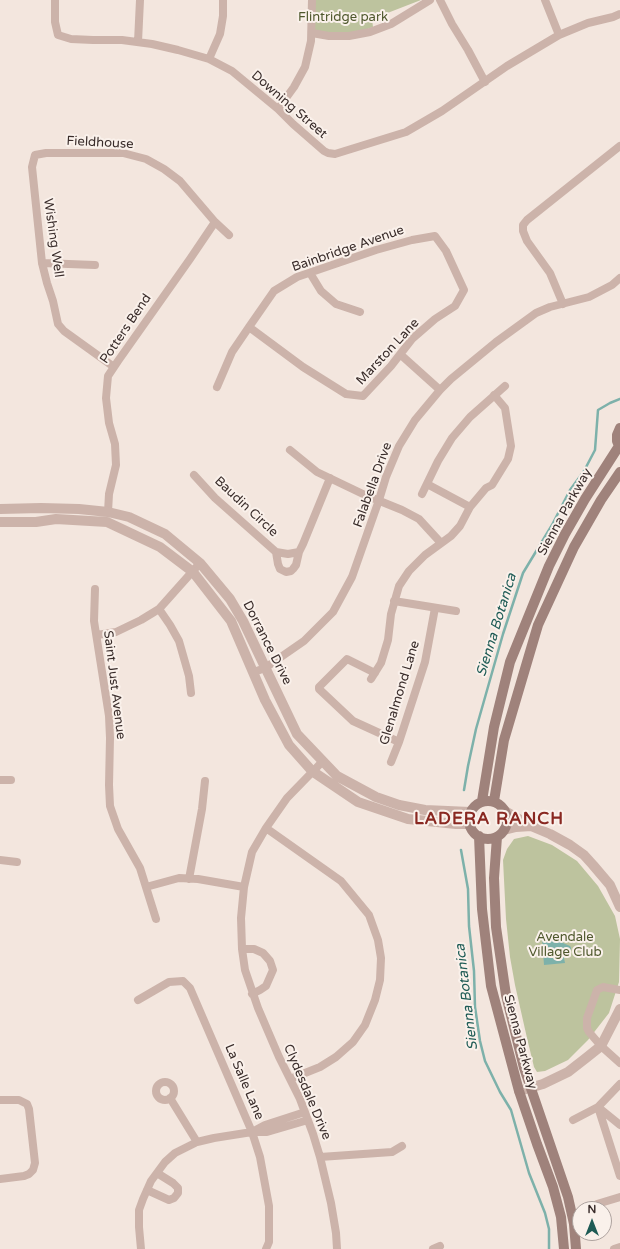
<!DOCTYPE html>
<html>
<head>
<meta charset="utf-8">
<style>
	body { margin:0 }
	#map { position:relative; width:620px; height:1249px; overflow:hidden; background:#f3e6de; font-family:"Varela Round",sans-serif }
	canvas { display:block }
	.north { position:absolute; left:572px; top:1201px; width:40px; height:40px; box-sizing:border-box; background:#faf1eb; border:1px solid #ada29e; border-radius:50%; rotate:0deg; font-size:11px; font-weight:700; line-height:16px; text-align:center; color:#392c2a }
	.north::after { content:''; display:block; margin:auto; width:14px; height:18px; background:#1e5b55; clip-path:polygon(50% 0,100% 100%,50% 72%,0 100%) }
</style>
</head>
<body>
<div id="map">
<canvas width="620" height="1249"></canvas>
<div class="north">N</div>
</div>
<script>
const ctx = document.querySelector('canvas').getContext('2d');
ctx.lineJoin = 'round';
function fillPath(path, color) {
  ctx.fillStyle = color;
  ctx.fill(path, 'evenodd');
}
function poly(rows) {
  const path = new Path2D();
  for (const r of rows) {
    if (r.length === 3) {
      path.moveTo(r[0] + r[2], r[1]);
      path.arc(r[0], r[1], r[2], 0, 2 * Math.PI);
      continue;
    }
    path.moveTo(r[0], r[1]);
    for (let i = 2; i < r.length; i += 2) path.lineTo(r[i], r[i + 1]);
  }
  return path;
}
function stroke(path, color, width, dash) {
  ctx.strokeStyle = color;
  ctx.lineWidth = width;
  ctx.lineCap = dash ? 'butt' : 'round';
  ctx.setLineDash(dash || []);
  ctx.stroke(path);
}
function label(font, color, halo, rows, align = 'center') {
  ctx.font = font + ' "Varela Round",sans-serif';
  ctx.lineWidth = 4;
  ctx.setLineDash([]);
  ctx.textBaseline = 'middle';
  ctx.strokeStyle = halo;
  ctx.fillStyle = color;
  for (const [text, x, y, turn = 0] of rows) {
    ctx.save();
    ctx.translate(x, y);
    ctx.rotate((+turn || 0) * Math.PI / 180);
    ctx.textAlign = isNaN(turn) ? turn : align;
    if (halo) ctx.strokeText(text, 0, 0);
    ctx.fillText(text, 0, 0);
    ctx.restore();
  }
}
const green = poly([
	[312,0,421,0,372,19,373,27,349,36,312,33],
	[528,836,552,845,577,861,598,886,615,916,620,939,619,982,609,1013,588,1040,568,1060,545,1071,537,1072,534,1067,527,1038,515,985,510,957,506,919,503,860,507,849,514,839]
]);
const water = poly([
	[562,937,563,943,570,946,571,948,570,954,564,958,565,963,544,965,542,938]
]);
const stream = poly([
	[464,790,468,766,476,729,503,634,523,573,552,525,570,490,584,471,595,450,598,410,610,403,620,399],
	[461,850,468,889,469,926,474,971,475,1007,480,1041,485,1061,500,1092,511,1110,529,1173,545,1213,549,1229,549,1249]
]);
const minor = poly([
	[55,0,55,22,58,35,71,39,93,40,122,40,152,44,178,50,209,59,232,71,278,109,293,124,324,151,328,153,335,154,406,132,442,111,507,66,559,35,588,23,613,17,620,14],
	[440,0,452,24,468,50,485,82],
	[545,0,559,35],
	[312,33,329,36,349,36,370,32,391,24,430,0],
	[138,42,140,0],
	[209,59,220,34,223,16,223,0],
	[278,109,294,87,305,67,311,41,312,0],
	[42,263,95,265],
	[310,273,321,291,336,304,360,312],
	[563,304,550,273,527,241,523,231,523,225,527,220,620,146],
	[401,355,440,390],
	[114,367,64,331,58,324,53,301,47,283,42,263,32,167,35,155,46,153,123,153,146,159,164,169,180,181,215,222,229,235],
	[217,387,232,352,249,327,274,291,297,277,376,250,412,240,435,236,446,251,464,290,455,306,435,319,412,339,391,366,363,396,346,394,303,367,249,327],
	[290,450,317,472,365,495,402,510,419,519,441,543],
	[194,475,215,498,276,552,288,554,299,552,303,544,330,478],
	[427,484,470,507],
	[422,494,438,461,452,438,470,417,505,386],
	[108,512,109,494,116,465,115,444,109,423,106,398,108,376,118,361,190,259,215,222],
	[276,552,278,564,280,569,286,572,291,571,293,569,296,565,299,552],
	[95,589,94,621,109,716,110,738,109,785,110,806,118,829,140,868,156,919],
	[394,601,456,611],
	[159,609,170,625,179,641,189,676,191,693],
	[97,635,116,632,141,620,159,609,200,563],
	[254,672,265,668,304,641,333,612,352,577,379,500,386,477,399,446,415,420,440,390,451,379,496,342,536,313,550,307,589,297,612,285,620,278],
	[375,673,347,659,319,687,319,689,353,721,399,742],
	[371,679,381,663,388,640,391,614,399,586,409,571,425,555,451,536,460,526,470,507,486,488,492,485,508,459,511,446,505,408,494,395],
	[322,762,287,798,266,828,252,852,244,887,241,918,242,949,245,970,258,1008,279,1057,300,1099,313,1134,320,1157,331,1203,336,1233,337,1249],
	[391,762,399,742,425,662,435,608],
	[0,780,11,780],
	[266,828,341,881,369,915,378,940,381,958,380,980,375,1000,365,1025,353,1042,336,1057,320,1067,290,1079],
	[0,860,17,862],
	[189,879,202,809,205,781],
	[146,887,179,878,198,879,244,887],
	[242,949,254,949,263,953,270,961,273,970,266,986,260,990,252,994],
	[620,990,603,987,597,990,587,1018,587,1028,589,1032,601,1046,620,1063],
	[138,1000,169,982,183,981,190,988,252,1132,260,1157,269,1206,269,1242,266,1249],
	[165,1091,9],
	[170,1098,197,1142],
	[0,1100,19,1100,27,1104,29,1109,35,1163,33,1170,29,1174,24,1176,0,1179],
	[598,1107,620,1176],
	[598,1107,620,1125],
	[305,1112,265,1125,252,1132,267,1132,308,1120],
	[573,1120,598,1107,620,1084],
	[320,1157,392,1152,402,1146],
	[147,1190,169,1200,174,1198,178,1193,178,1188,173,1183,157,1173],
	[597,1204,620,1197],
	[141,1249,139,1227,139,1210,143,1199,151,1181,165,1162,175,1153,197,1142,214,1138,252,1132],
	[433,1249,440,1246],
	[614,1249,620,1247]
]);
const tertiary = poly([
	[0,509,41,508,79,509,108,512,129,517,165,534,200,563,230,599,243,621,297,734,337,776,376,797,399,805,425,810,470,812],
	[0,522,36,522,56,519,107,522,160,547,193,572,231,621,265,700,289,745,312,771,358,802,408,819,456,824,469,824],
	[505,811,531,826,550,834,570,845,584,855,593,865,610,885,620,907],
	[504,830,516,827,531,826],
	[519,1091,543,1084,568,1072,586,1058,601,1046,620,1009]
]);
const secondary = poly([
	[620,428,617,435,617,441,620,448],
	[488,820,19],
	[482,801,494,727,510,662,549,566,565,534,585,499,619,446],
	[494,801,504,740,538,625,574,547,601,500,620,472],
	[479,836,482,909,491,986,519,1091,537,1144,553,1187,561,1217,564,1249],
	[497,837,494,878,496,927,506,995,524,1068,568,1197,574,1224,576,1249]
]);
const parkNames = [
	["Flintridge park",343,18],
	["Avendale",565,938],
	["Village Club",565,953]
];
const streetNames = [
	["Downing Street",289,105,41],
	["Fieldhouse",100,143,3],
	["Wishing Well",53,238,82],
	["Bainbridge Avenue",348,249,-19],
	["Potters Bend",126,329,-56],
	["Marston Lane",388,352,-47],
	["Falabella Drive",373,485,-70],
	["Baudin Circle",246,507,43],
	["Sienna Parkway",565,512,-61],
	["Dorrance Drive",267,643,63],
	["Saint Just Avenue",114,685,83],
	["Glenalmond Lane",400,693,-73],
	["Sienna Parkway",520,1042,75],
	["La Salle Lane",244,1082,67],
	["Clydesdale Drive",307,1092,67]
];
const waterNames = [
	["Sienna Botanica",497,625,-73],
	["Sienna Botanica",467,997,-97]
];
const districtNames = [
	["LADERA RANCH",489,820]
];
fillPath(green, '#bdc39e');
fillPath(water, '#7db1aa');
stroke(stream, '#7db1aa', 2.5);
stroke(minor, '#ccb3aa', 8);
stroke(tertiary, '#ccb3aa', 10);
stroke(secondary, '#9f827b', 10);
label('13px', '#4f582d', '#faf1eb', parkNames);
label('13px', '#392c2a', '#faf1eb', streetNames);
label('italic 14px', '#1e5b55', '#faf1eb', waterNames);
ctx.letterSpacing = '1px';
label('bold 17px', '#892821', '#faf1eb', districtNames);
ctx.letterSpacing = '0px';
</script>
</body>
</html>
